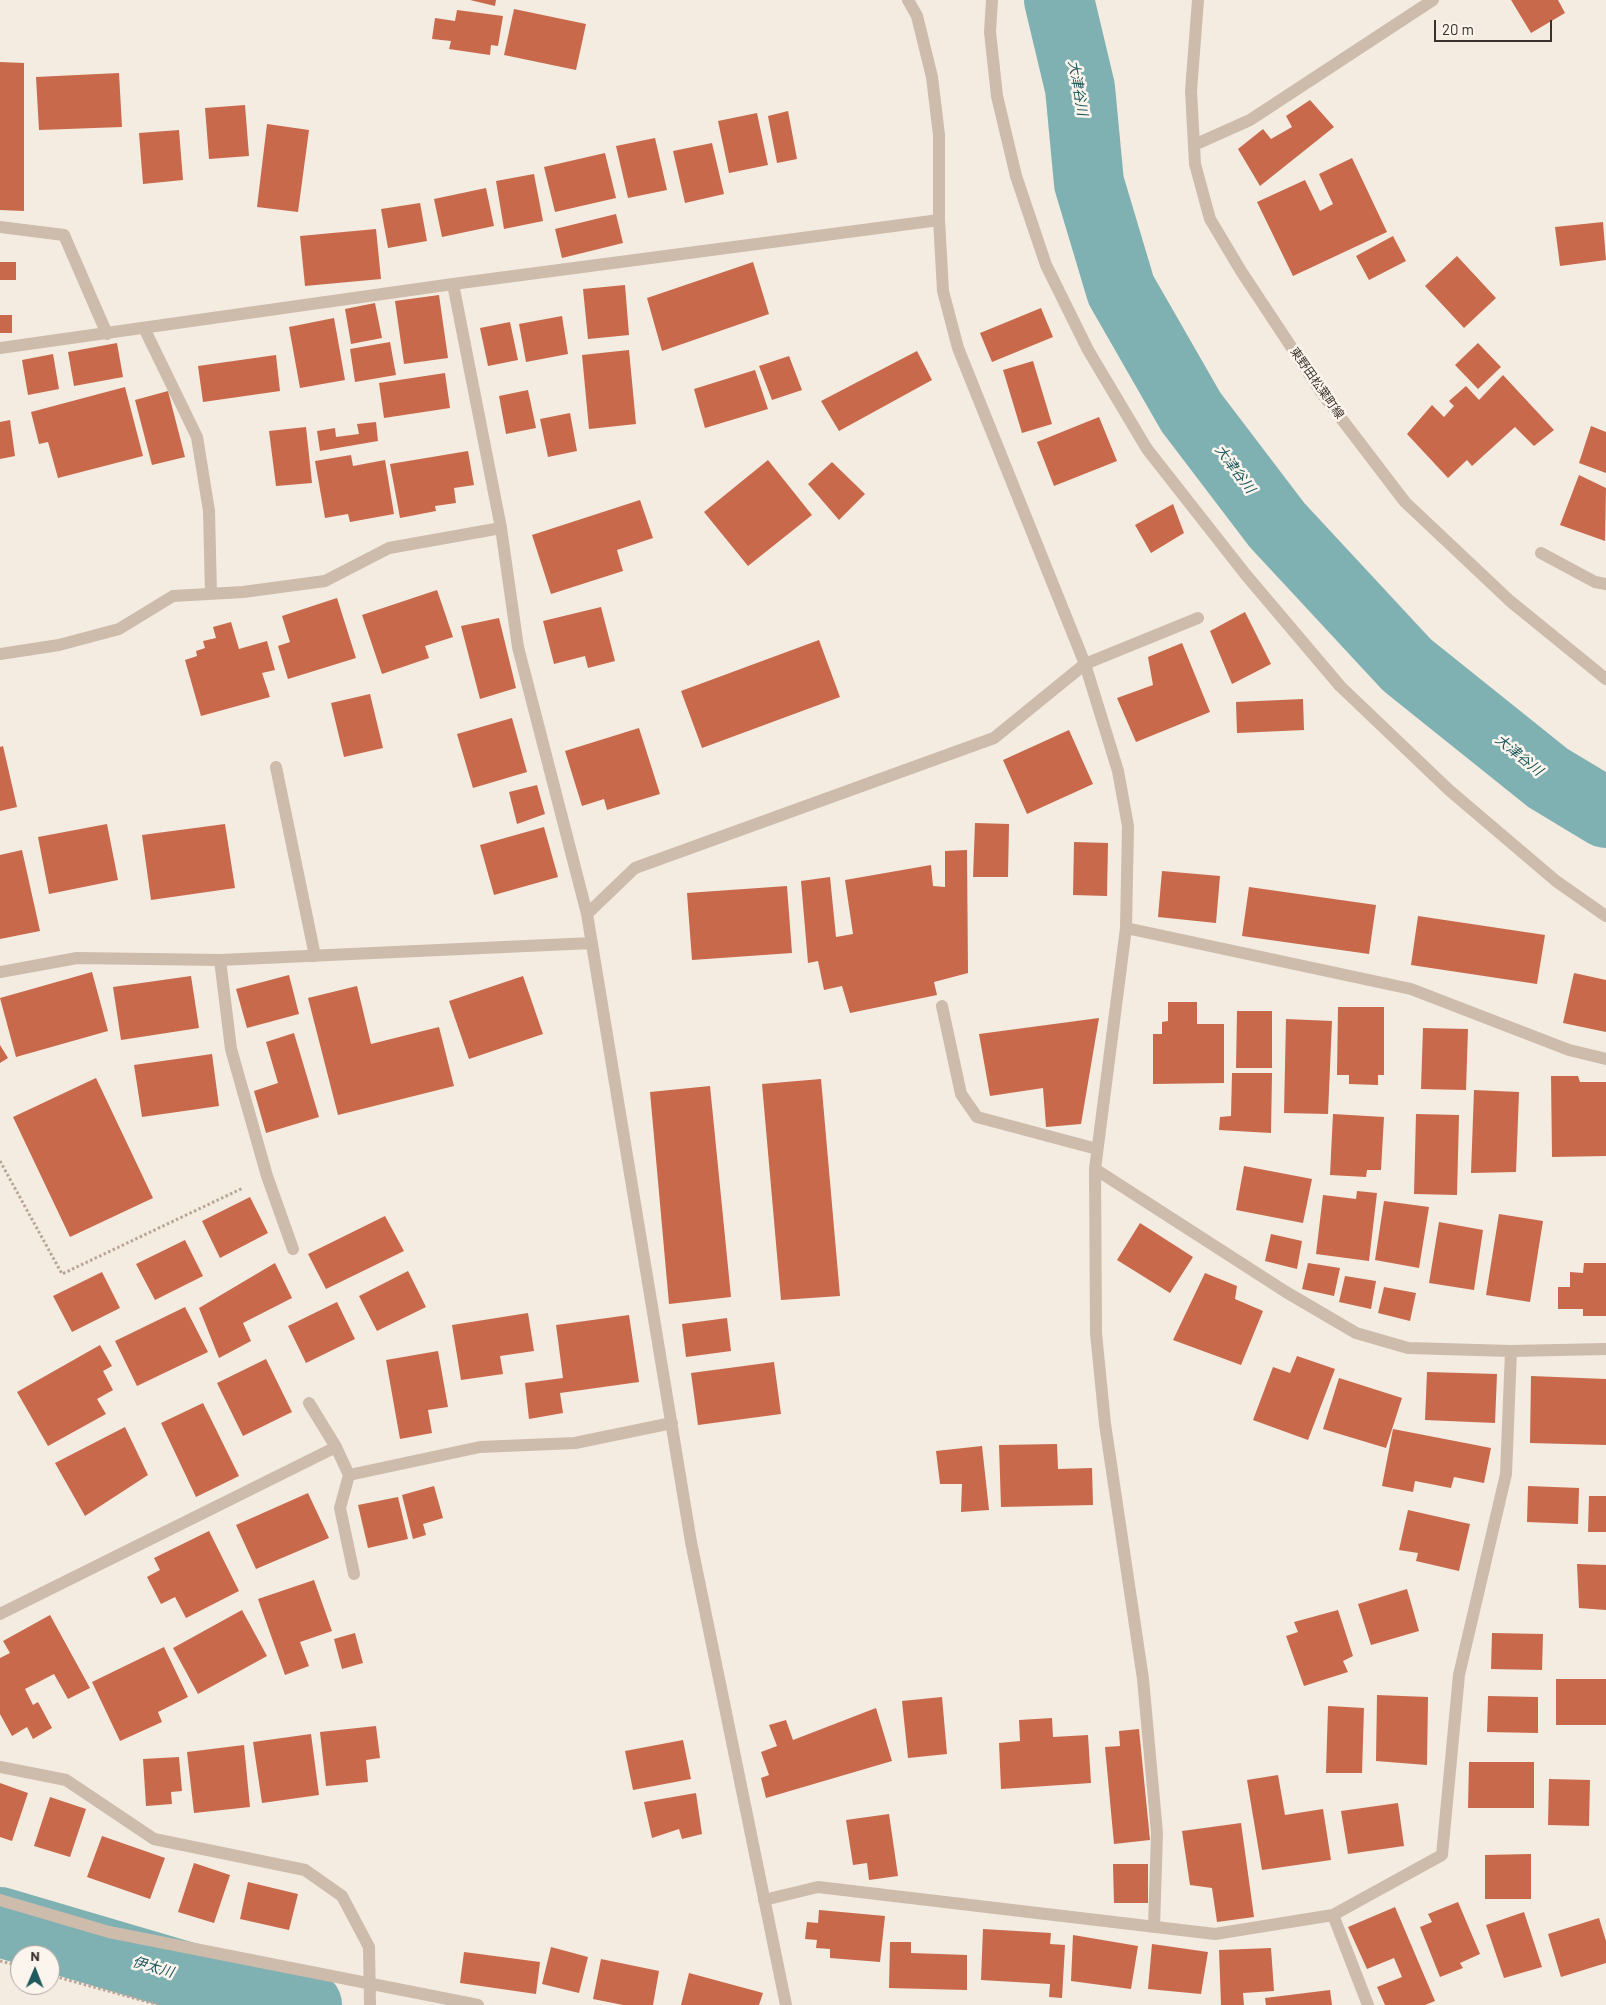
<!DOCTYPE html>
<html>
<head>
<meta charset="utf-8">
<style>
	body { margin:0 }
	#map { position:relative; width:1606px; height:2005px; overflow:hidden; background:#f4ebe1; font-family:Barlow,sans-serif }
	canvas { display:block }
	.north { position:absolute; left:10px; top:1945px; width:50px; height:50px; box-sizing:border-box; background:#fbf5ee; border:1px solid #aea6a0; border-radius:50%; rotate:1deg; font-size:14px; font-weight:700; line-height:20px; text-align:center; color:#3b302b }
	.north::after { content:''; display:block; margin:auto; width:18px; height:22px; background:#1f5a5e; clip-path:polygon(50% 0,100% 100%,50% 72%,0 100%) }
	.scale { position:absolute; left:1434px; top:20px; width:118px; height:22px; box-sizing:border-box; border:2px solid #3b302b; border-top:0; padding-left:6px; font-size:15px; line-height:18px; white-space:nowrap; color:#3b302b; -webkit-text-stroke:4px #fbf5ee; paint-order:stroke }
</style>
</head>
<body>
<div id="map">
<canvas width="1606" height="2005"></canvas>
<div class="north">N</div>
<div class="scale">20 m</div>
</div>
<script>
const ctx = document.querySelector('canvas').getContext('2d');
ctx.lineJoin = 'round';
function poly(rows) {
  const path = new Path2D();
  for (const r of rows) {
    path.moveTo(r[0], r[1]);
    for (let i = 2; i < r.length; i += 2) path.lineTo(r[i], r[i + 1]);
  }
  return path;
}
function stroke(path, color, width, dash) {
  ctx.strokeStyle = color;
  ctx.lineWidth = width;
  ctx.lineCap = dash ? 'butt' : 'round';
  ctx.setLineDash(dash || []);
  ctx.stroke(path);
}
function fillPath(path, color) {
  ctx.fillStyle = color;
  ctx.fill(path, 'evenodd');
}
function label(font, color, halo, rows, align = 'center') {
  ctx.font = font + ' Barlow,"Noto Sans JP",sans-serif';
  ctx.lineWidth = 5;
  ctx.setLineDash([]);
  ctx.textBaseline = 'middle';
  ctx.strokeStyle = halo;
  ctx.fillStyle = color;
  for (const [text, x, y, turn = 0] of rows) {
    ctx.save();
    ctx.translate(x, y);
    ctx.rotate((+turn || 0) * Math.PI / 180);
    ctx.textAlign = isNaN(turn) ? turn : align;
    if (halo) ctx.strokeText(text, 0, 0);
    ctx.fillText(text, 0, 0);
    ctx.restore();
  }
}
const river = poly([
	[1059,0,1080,88,1089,183,1121,290,1191,412,1277,525,1407,665,1548,778,1606,813],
	[0,1922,224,1988,307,2005]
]);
const building = poly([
	[470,0,496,0,495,6],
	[1511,0,1558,0,1565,13,1531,33],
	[514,9,586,24,576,70,504,55],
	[457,10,503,16,498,46,491,45,490,55,449,49,451,41,432,39,435,18,455,21],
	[0,62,24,63,24,211,0,210],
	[119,73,122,127,39,130,36,77],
	[1310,100,1334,127,1260,186,1238,149,1263,129,1271,139,1292,127,1286,116],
	[245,105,249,156,209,159,205,108],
	[788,111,797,159,777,163,768,116],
	[757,113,768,165,729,173,718,121],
	[267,124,309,130,298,212,257,207],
	[179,130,183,180,143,184,139,133],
	[655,138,667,190,628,198,616,146],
	[712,143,724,194,685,203,673,151],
	[605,153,616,198,555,212,544,167],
	[1352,158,1387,232,1293,276,1257,202,1305,180,1320,211,1333,204,1319,174],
	[534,174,543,221,504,229,496,181],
	[486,188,494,226,442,237,434,199],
	[420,203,427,241,388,248,381,209],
	[616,214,623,243,562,258,555,229],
	[1603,222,1606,260,1560,266,1555,227],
	[376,229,381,279,305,286,300,236],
	[1393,236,1406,261,1369,280,1356,256],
	[1457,256,1496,298,1464,328,1425,286],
	[0,262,16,262,16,280,0,280],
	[753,262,769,314,662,351,647,298],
	[625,285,629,335,588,339,583,289],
	[439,295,448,358,404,364,395,301],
	[375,303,382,338,351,344,345,309],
	[1041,308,1053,337,992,362,980,333],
	[0,315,12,315,12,333,0,333],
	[562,316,568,354,526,362,519,324],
	[334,318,345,380,300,388,289,327],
	[510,322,518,360,488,366,480,328],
	[390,342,396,375,355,382,350,349],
	[117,343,123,377,74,386,68,352],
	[1478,343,1501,367,1478,389,1455,365],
	[629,350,636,424,589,429,582,355],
	[917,351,932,380,839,431,821,401],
	[53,354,59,389,28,395,22,360],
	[276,355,280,391,203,402,198,366],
	[789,356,802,390,772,400,759,366],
	[1033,361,1052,424,1022,433,1003,370],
	[755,370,768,409,705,428,694,389],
	[445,373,450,408,384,418,379,383],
	[1503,375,1554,430,1534,446,1515,427,1472,466,1467,460,1448,478,1407,434,1432,405,1444,417,1454,406,1449,401,1466,386,1479,400],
	[125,387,143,456,58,478,48,442,39,444,31,412],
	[528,390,536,428,506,434,499,396],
	[168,391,185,457,152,465,135,400],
	[570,413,577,451,548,457,540,419],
	[1099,417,1117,461,1054,486,1037,442],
	[10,420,15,456,0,459,0,422],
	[376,422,378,441,320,451,317,431,335,428,336,437,359,434,357,424],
	[1591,426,1606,432,1606,473,1579,463],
	[306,427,312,483,276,486,269,431],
	[468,451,474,485,454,488,456,503,435,506,436,511,400,518,390,464],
	[351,455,353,466,385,460,394,514,350,522,348,514,325,518,315,461],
	[768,460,812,515,748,566,704,512],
	[832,462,865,494,839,520,808,484],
	[1579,475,1606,488,1605,541,1560,525],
	[640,500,653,538,617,550,623,571,551,594,532,535],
	[1173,504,1184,533,1151,553,1135,525],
	[437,590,453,637,425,646,429,658,382,674,362,615],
	[337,598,356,658,288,679,278,646,290,642,282,616],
	[601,607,615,661,588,668,585,656,554,664,543,621],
	[1245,612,1271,664,1232,684,1210,631],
	[499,618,516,688,480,699,461,626],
	[231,622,239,649,267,641,275,670,262,673,270,697,201,716,185,660,197,656,196,651,205,648,203,641,216,638,213,627],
	[819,640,840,697,702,748,681,691],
	[1182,643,1210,712,1136,742,1117,698,1153,685,1148,657],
	[370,694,383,748,344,757,331,703],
	[1303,699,1304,730,1237,733,1236,702],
	[512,718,527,772,473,788,457,734],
	[639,728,660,794,607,810,604,799,582,806,565,751],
	[1069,730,1093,784,1027,814,1003,760],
	[3,746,17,807,0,811,0,747],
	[537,785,545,814,517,824,509,792],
	[975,823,1009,824,1008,877,973,877],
	[107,824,118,880,49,894,38,837],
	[225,824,235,888,151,900,142,835],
	[544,827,558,877,494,895,480,845],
	[1074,842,1108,843,1107,896,1073,895],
	[22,850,40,931,0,939,0,855],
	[967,850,968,973,934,982,937,995,850,1013,842,986,824,990,818,961,808,963,801,881,830,877,836,937,853,934,845,880,931,865,933,886,945,887,945,851],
	[1162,871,1220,876,1216,923,1158,917],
	[787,886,792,953,692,960,687,893],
	[1249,887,1376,905,1369,954,1242,936],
	[1418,916,1545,935,1537,984,1411,965],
	[92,972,108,1031,16,1057,0,998],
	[1574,973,1606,980,1606,1032,1563,1023],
	[289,975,299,1014,247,1028,236,989],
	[191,976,199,1028,121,1040,113,987],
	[523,976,543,1034,469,1059,449,1001],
	[357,986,371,1044,439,1027,454,1086,338,1115,308,998],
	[1168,1002,1197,1002,1197,1024,1224,1024,1224,1083,1153,1084,1153,1034,1162,1034,1162,1022,1168,1021],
	[1338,1007,1384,1007,1384,1075,1378,1075,1378,1085,1349,1084,1349,1075,1337,1075],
	[1237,1011,1272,1011,1272,1068,1236,1068],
	[1099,1018,1081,1124,1046,1127,1043,1088,990,1096,979,1034],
	[1286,1019,1332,1021,1328,1114,1284,1113],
	[1423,1028,1468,1029,1466,1090,1421,1089],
	[294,1033,319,1117,266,1133,254,1091,278,1083,266,1042],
	[0,1045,8,1058,0,1063],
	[212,1054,219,1106,142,1117,134,1065],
	[1232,1073,1272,1073,1271,1133,1219,1130,1220,1117,1231,1116],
	[1551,1076,1578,1076,1580,1082,1606,1082,1606,1156,1552,1157],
	[96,1078,153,1198,70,1237,13,1117],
	[821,1079,840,1296,781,1300,762,1084],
	[710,1086,731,1297,669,1304,650,1092],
	[1474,1090,1519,1092,1516,1172,1471,1173],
	[1333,1114,1384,1117,1381,1170,1367,1170,1366,1177,1330,1175],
	[1416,1114,1459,1115,1457,1195,1414,1194],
	[1244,1166,1312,1179,1303,1223,1236,1210],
	[1357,1191,1377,1193,1369,1261,1316,1254,1323,1195,1356,1199],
	[250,1197,268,1233,220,1258,202,1221],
	[1384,1201,1429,1207,1419,1268,1375,1260],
	[1499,1214,1543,1221,1530,1302,1486,1295],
	[385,1216,404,1251,326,1289,308,1254],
	[1439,1222,1483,1230,1474,1290,1429,1283],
	[1140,1223,1193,1257,1170,1293,1117,1260],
	[1271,1234,1302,1241,1297,1269,1265,1261],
	[185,1240,203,1276,155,1300,136,1264],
	[275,1263,292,1298,243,1323,251,1341,219,1358,199,1308],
	[1308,1263,1340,1268,1334,1296,1302,1289],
	[1584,1263,1606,1263,1606,1316,1583,1316,1583,1309,1558,1309,1558,1287,1570,1287,1570,1272,1583,1273],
	[408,1271,426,1307,377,1331,359,1296],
	[102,1272,120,1308,72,1332,53,1296],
	[1205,1273,1237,1286,1235,1299,1263,1311,1241,1365,1173,1340],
	[1345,1276,1376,1281,1371,1309,1339,1302],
	[1384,1287,1416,1293,1410,1321,1378,1313],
	[337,1302,355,1339,306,1363,288,1326],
	[185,1307,208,1352,137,1386,115,1341],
	[528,1313,534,1351,500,1356,503,1374,461,1380,452,1325],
	[629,1315,639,1382,560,1393,563,1413,529,1419,525,1383,563,1378,556,1325],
	[727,1318,731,1351,686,1357,682,1324],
	[100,1345,112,1366,103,1371,113,1390,97,1399,106,1414,48,1446,17,1392],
	[438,1351,448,1407,428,1410,432,1433,400,1439,386,1360],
	[1297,1356,1335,1369,1308,1440,1253,1420,1273,1367,1290,1373],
	[266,1359,292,1412,243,1436,217,1383],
	[774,1362,781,1414,698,1425,691,1373],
	[1427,1372,1497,1374,1495,1423,1425,1420],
	[1531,1376,1606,1379,1606,1445,1530,1443],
	[1339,1378,1402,1398,1386,1448,1323,1429],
	[203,1403,239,1476,196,1497,161,1423],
	[125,1427,148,1475,85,1516,55,1463],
	[1393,1429,1491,1448,1484,1483,1454,1477,1451,1488,1415,1481,1413,1492,1382,1486],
	[1057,1444,1058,1469,1092,1468,1093,1505,1001,1507,999,1445],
	[982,1446,989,1510,961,1512,962,1484,940,1484,936,1451],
	[434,1486,443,1518,423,1524,426,1535,413,1539,402,1495],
	[1528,1486,1579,1488,1578,1524,1527,1522],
	[308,1493,329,1538,256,1569,236,1525],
	[1589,1496,1606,1496,1606,1532,1588,1532],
	[398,1497,408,1539,368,1548,358,1505],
	[1408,1510,1470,1524,1459,1571,1416,1561,1418,1553,1399,1550],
	[209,1531,239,1591,186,1618,175,1597,161,1604,147,1577,160,1570,154,1558],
	[1577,1564,1606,1565,1606,1610,1579,1608],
	[314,1580,332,1631,300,1642,309,1666,285,1675,258,1599],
	[1407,1589,1419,1631,1371,1645,1358,1604],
	[242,1610,267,1656,198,1694,173,1648],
	[1338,1610,1353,1656,1343,1661,1348,1672,1304,1686,1286,1636,1298,1632,1294,1622],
	[50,1615,90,1688,68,1699,54,1674,25,1689,33,1705,38,1702,52,1728,33,1739,27,1727,12,1736,0,1714,0,1658,10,1653,3,1641],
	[355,1633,363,1663,342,1669,334,1639],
	[1492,1633,1543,1634,1542,1670,1491,1669],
	[164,1647,188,1697,158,1712,162,1722,120,1741,92,1682],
	[1556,1679,1606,1679,1606,1725,1556,1725],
	[1377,1695,1428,1697,1427,1765,1376,1761],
	[1488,1696,1538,1697,1538,1733,1487,1732],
	[942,1697,947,1754,908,1758,902,1701],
	[1328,1706,1364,1708,1362,1773,1326,1773],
	[876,1708,892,1761,766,1798,761,1778,769,1775,761,1752,777,1746,769,1725,786,1720,793,1740],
	[1052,1718,1053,1737,1088,1735,1091,1783,1001,1789,999,1743,1020,1741,1019,1720],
	[376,1726,380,1758,366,1760,368,1782,326,1786,320,1732],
	[1139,1729,1150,1840,1114,1844,1105,1747,1120,1746,1119,1731],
	[311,1734,319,1795,262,1803,253,1742],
	[683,1740,691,1779,633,1790,625,1751],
	[244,1745,250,1807,194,1813,187,1752],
	[179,1757,182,1791,171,1792,172,1804,146,1806,143,1759],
	[1469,1762,1534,1762,1534,1808,1468,1808],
	[1278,1775,1285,1815,1323,1809,1331,1860,1262,1870,1247,1780],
	[1549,1779,1590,1780,1589,1826,1548,1825],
	[0,1783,28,1793,12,1841,0,1837],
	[696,1793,702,1834,682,1839,679,1829,652,1838,644,1802],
	[50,1797,86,1809,70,1857,34,1846],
	[1398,1803,1404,1846,1348,1854,1341,1811],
	[889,1814,898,1876,869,1880,867,1863,853,1865,846,1820],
	[1241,1823,1254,1917,1217,1922,1212,1888,1190,1885,1182,1831],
	[102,1836,165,1858,150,1899,87,1877],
	[1531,1854,1531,1899,1485,1899,1485,1855],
	[194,1863,230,1875,214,1923,178,1912],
	[1113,1864,1148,1864,1148,1903,1114,1903],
	[248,1882,298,1894,289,1930,240,1919],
	[1458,1902,1480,1954,1460,1963,1463,1968,1440,1977,1420,1927,1432,1922,1428,1914],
	[1395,1907,1435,2001,1425,2005,1385,2005,1377,1987,1402,1977,1394,1958,1367,1969,1348,1927],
	[819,1910,885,1916,880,1962,830,1958,830,1949,816,1948,817,1940,805,1939,807,1922,818,1923],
	[1524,1912,1542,1967,1504,1978,1486,1925],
	[1599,1918,1606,1941,1606,1963,1561,1977,1548,1934],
	[983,1929,1051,1933,1050,1944,1065,1945,1062,1998,1049,1997,1050,1984,981,1980],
	[1073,1935,1138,1946,1131,1989,1071,1981],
	[890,1942,911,1942,911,1953,967,1955,967,1990,889,1988],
	[1152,1944,1208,1952,1201,1994,1148,1989],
	[551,1947,588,1957,579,1993,542,1984],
	[1271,1948,1274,1991,1243,1993,1244,2005,1221,2005,1219,1950],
	[464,1952,540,1962,536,1994,460,1983],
	[601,1959,659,1971,653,2005,623,2005,593,1999],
	[689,1973,763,1993,759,2005,681,2005],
	[1330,1990,1332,2005,1266,2005,1265,1998]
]);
const path = poly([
	[0,1161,62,1274,243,1188],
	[0,1961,20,1966],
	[50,1975,159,2005]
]);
const street = poly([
	[908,0,917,16,932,77,939,135,939,220,943,291,958,348,1085,664,1118,771,1128,826,1126,928,1095,1169,1096,1333,1105,1424,1143,1679,1157,1833,1154,1927],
	[992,0,990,32,997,96,1016,176,1046,265,1088,350,1147,449,1246,575,1340,686,1449,790,1556,881,1606,916],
	[1198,0,1191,91,1195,164,1210,219,1241,271,1321,392,1405,502,1510,601,1606,679],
	[1194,145,1250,120,1433,0],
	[0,227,64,235,107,334],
	[453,284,501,528,518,647,587,914,691,1542,786,2005],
	[144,328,197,437,209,511,211,594],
	[0,348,453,284,939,220],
	[1541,553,1595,582,1606,584],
	[0,654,59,645,119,629,173,596,243,592,325,581,389,548,501,528],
	[276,767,315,956],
	[587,914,635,868,994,738,1085,664,1198,618],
	[1126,928,1411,989,1569,1050,1606,1059],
	[220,960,231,1049,267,1176,293,1249],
	[0,972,77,958,220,960,592,943],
	[942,1006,961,1094,977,1117,1097,1149],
	[1095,1169,1286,1292,1356,1333,1408,1348,1511,1351,1606,1349],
	[309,1403,336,1447,349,1475,480,1447,575,1443,672,1423],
	[349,1475,340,1508,354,1574],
	[0,1614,336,1447],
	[0,1767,66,1780,154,1839,305,1870,342,1896,369,1947,370,2005],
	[0,1900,109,1932,478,2005],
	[764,1900,818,1887,1215,1934,1333,1915,1442,1855,1459,1675,1506,1474,1511,1351],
	[1333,1915,1368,2005]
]);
const streetNames = [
	["東野田松葉町線",1317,383,55]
];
const waterNames = [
	["大津谷川",1078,88,80],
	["大津谷川",1235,469,53],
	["大津谷川",1519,755,39],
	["伊太川",153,1967,16]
];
stroke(river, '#7fb0b2', 70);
fillPath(building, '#c8694b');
stroke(path, '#b9a596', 3, [2.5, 2.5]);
stroke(street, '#cdbbac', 12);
label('12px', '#3b302b', '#fbf5ee', streetNames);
label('italic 14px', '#1f5a5e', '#fbf5ee', waterNames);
</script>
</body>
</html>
